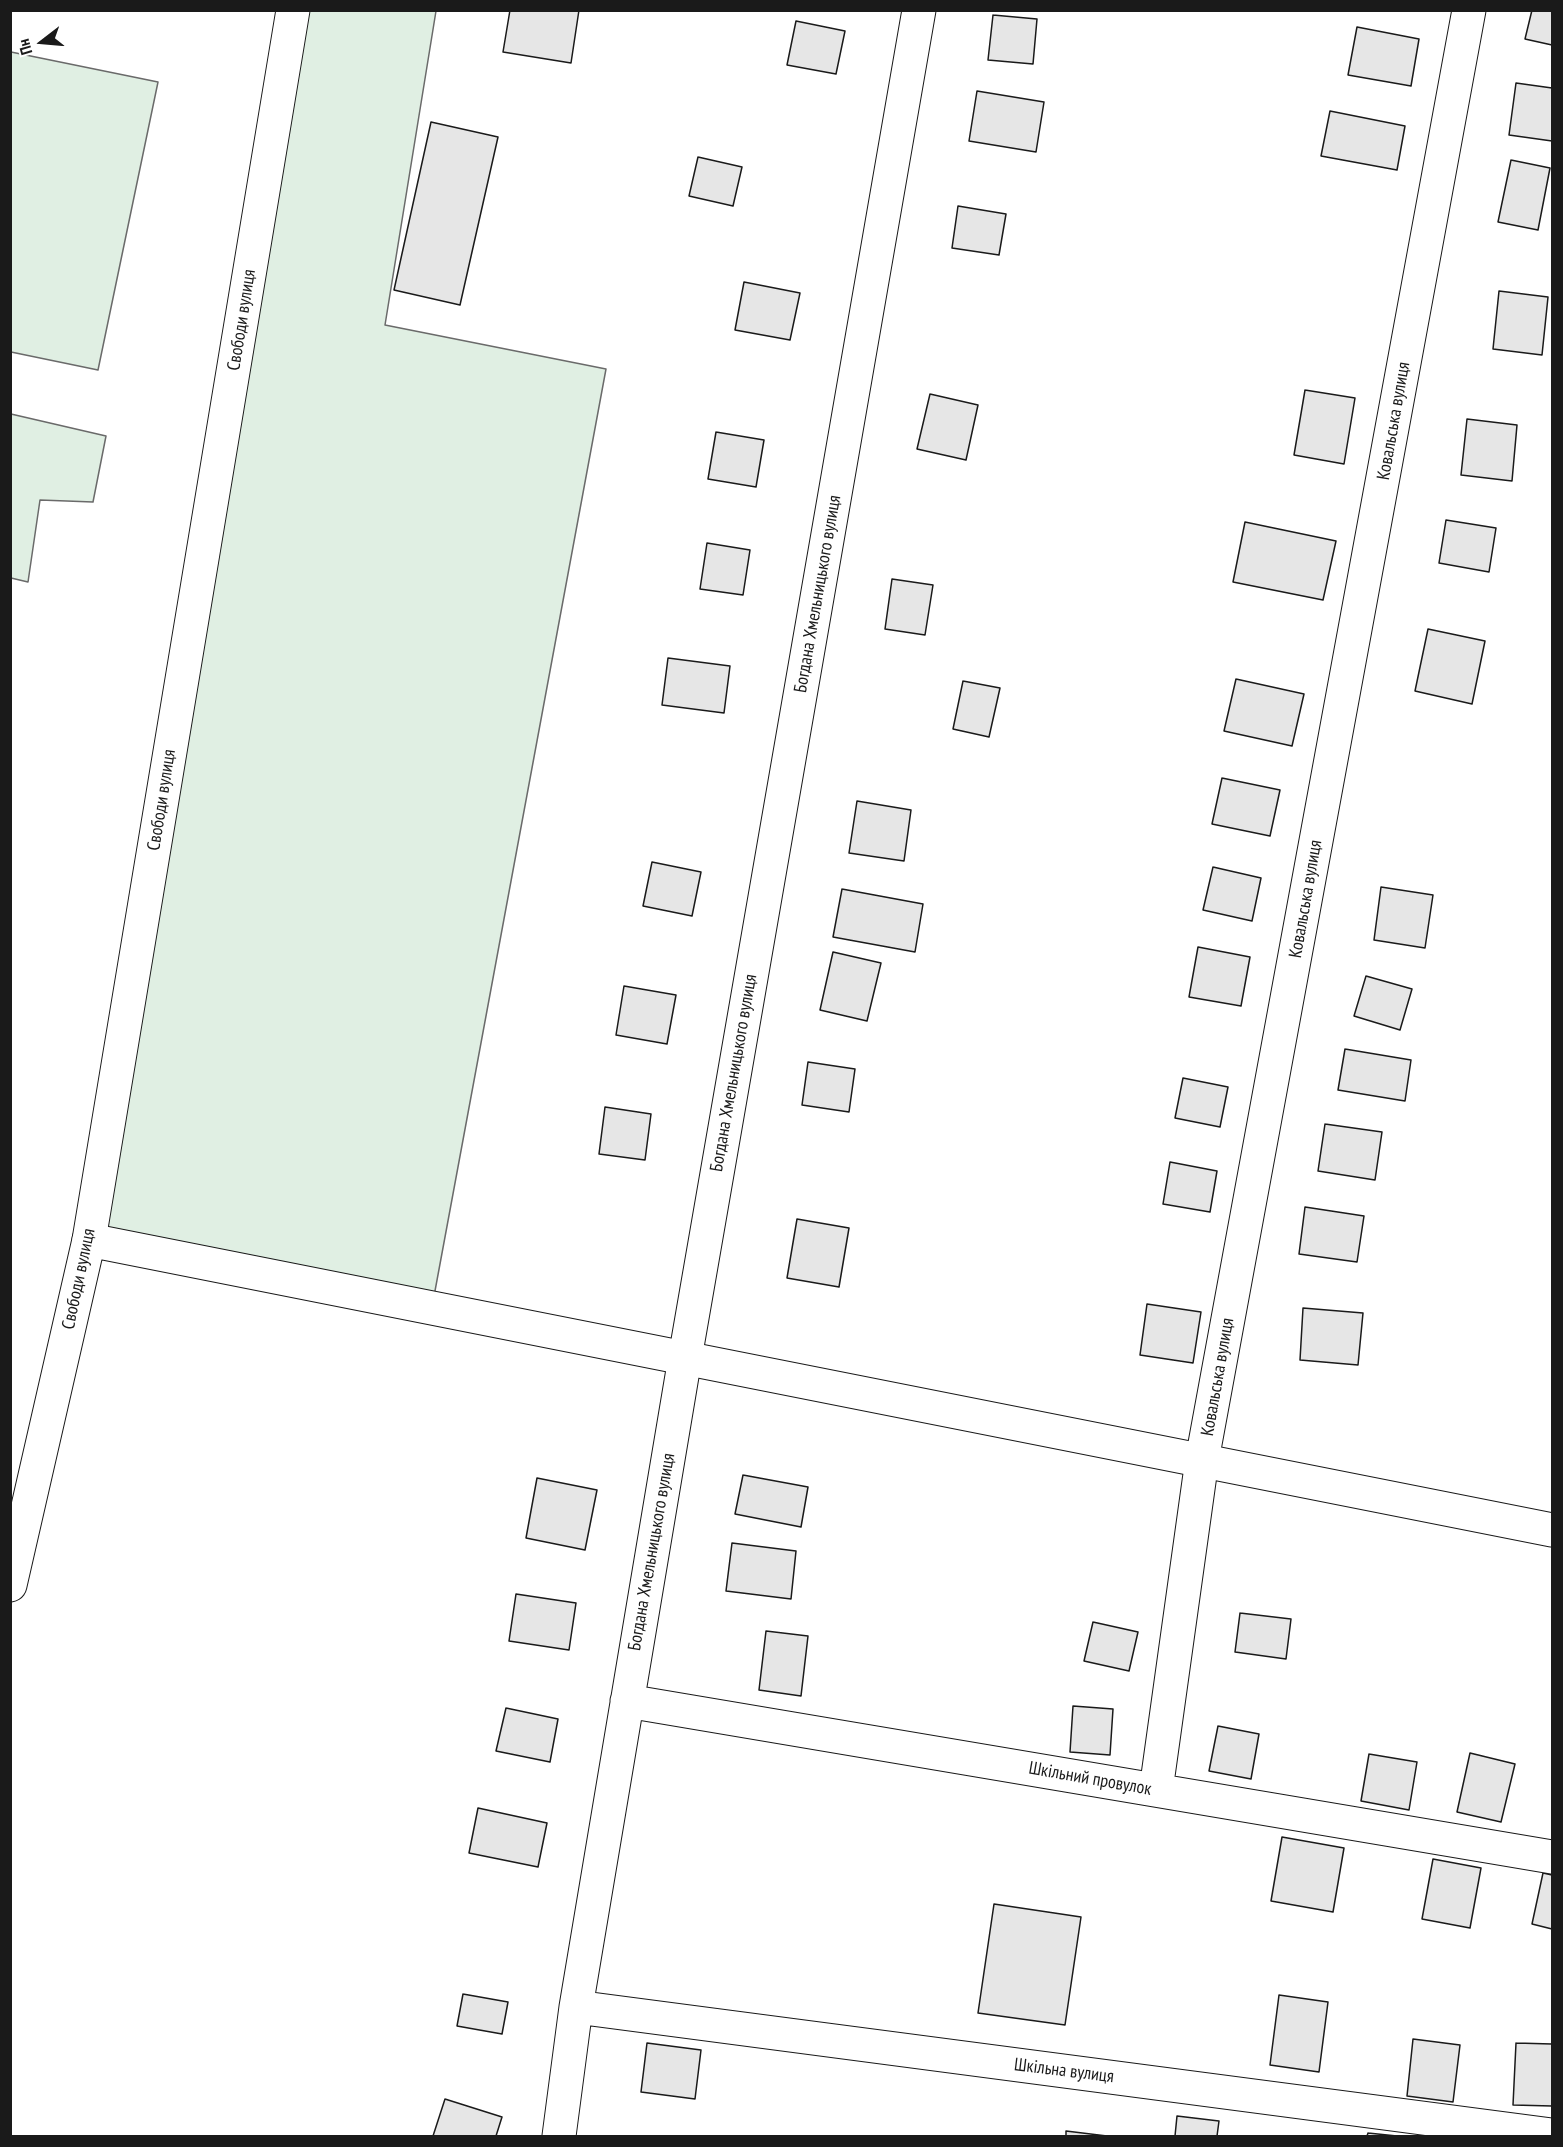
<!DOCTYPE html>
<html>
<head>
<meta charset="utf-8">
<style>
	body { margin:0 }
	#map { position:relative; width:1563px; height:2147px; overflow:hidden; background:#fff; font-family:"PT Sans Narrow",sans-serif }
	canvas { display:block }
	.frame { position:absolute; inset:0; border:12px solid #1a1a1a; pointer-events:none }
	.north { position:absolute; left:12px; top:12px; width:60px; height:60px; -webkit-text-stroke:4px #fff; paint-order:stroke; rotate:254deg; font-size:16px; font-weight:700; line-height:24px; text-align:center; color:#1a1a1a }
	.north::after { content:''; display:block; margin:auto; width:21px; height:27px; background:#1a1a1a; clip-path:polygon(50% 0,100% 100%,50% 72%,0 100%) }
</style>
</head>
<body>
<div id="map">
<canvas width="1563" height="2147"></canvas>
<div class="frame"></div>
<div class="north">Пн</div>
</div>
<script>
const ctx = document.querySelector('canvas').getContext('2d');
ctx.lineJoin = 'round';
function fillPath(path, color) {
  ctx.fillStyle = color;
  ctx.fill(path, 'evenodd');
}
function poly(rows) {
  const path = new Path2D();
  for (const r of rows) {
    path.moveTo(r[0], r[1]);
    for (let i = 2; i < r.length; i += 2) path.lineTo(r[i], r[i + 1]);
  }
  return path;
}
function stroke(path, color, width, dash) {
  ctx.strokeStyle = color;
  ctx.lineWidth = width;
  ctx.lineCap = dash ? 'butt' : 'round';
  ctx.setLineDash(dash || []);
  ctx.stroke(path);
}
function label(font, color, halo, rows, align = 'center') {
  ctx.font = font + ' "PT Sans Narrow",sans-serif';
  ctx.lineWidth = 4.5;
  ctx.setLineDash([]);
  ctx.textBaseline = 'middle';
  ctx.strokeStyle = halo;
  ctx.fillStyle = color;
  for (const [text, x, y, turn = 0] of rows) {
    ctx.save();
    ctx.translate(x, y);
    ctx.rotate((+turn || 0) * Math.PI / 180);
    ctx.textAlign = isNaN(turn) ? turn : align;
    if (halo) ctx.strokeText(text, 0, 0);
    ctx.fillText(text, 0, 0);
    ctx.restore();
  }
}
const green = poly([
	[293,11,436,11,385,325,606,369,432,1307,89,1240,293,11],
	[11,52,158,82,98,370,11,352,11,52],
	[11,414,106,436,93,502,40,500,28,582,11,578,11,414]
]);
const building = poly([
	[510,10,579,10,571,63,503,52,510,10],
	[1532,10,1552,10,1552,45,1525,39,1532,10],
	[993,15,1037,19,1033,64,988,60,993,15],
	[796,21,845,31,836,74,787,65,796,21],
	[1357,27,1419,39,1411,86,1348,75,1357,27],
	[1516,83,1552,88,1552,141,1509,135,1516,83],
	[977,91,1044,102,1036,152,969,141,977,91],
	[1330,111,1405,126,1397,170,1321,156,1330,111],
	[431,122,498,137,460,305,394,290,431,122],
	[698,157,742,167,733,206,689,196,698,157],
	[1511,160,1550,168,1538,230,1498,222,1511,160],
	[958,206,1006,214,999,255,952,248,958,206],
	[744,282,800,293,790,340,735,330,744,282],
	[1499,291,1548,297,1542,355,1493,349,1499,291],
	[1305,390,1355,398,1344,464,1294,455,1305,390],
	[930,394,978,405,966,460,917,449,930,394],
	[1467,419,1517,425,1512,481,1461,475,1467,419],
	[716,432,764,440,756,487,708,479,716,432],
	[1446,520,1496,528,1489,572,1439,563,1446,520],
	[1245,522,1336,541,1323,600,1233,582,1245,522],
	[707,543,750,550,743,595,700,589,707,543],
	[892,579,933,585,925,635,885,629,892,579],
	[1428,629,1485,641,1472,704,1415,691,1428,629],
	[668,658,730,666,724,713,662,705,668,658],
	[1236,679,1304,694,1292,746,1224,731,1236,679],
	[963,681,1000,688,989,737,953,729,963,681],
	[1222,778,1280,790,1270,836,1212,824,1222,778],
	[857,801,911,810,904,861,849,853,857,801],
	[652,862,701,872,692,916,643,906,652,862],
	[1213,867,1261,878,1252,921,1203,910,1213,867],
	[1381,887,1433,895,1425,948,1374,940,1381,887],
	[842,889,923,904,915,952,833,937,842,889],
	[1198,947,1250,957,1241,1006,1189,997,1198,947],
	[833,952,881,963,867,1021,820,1010,833,952],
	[1366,976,1412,989,1400,1030,1354,1016,1366,976],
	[624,986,676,995,667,1044,616,1035,624,986],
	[1345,1049,1411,1060,1405,1101,1338,1090,1345,1049],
	[808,1062,855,1069,849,1112,802,1105,808,1062],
	[1183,1078,1228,1087,1220,1127,1175,1118,1183,1078],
	[605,1107,651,1114,645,1160,599,1154,605,1107],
	[1325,1124,1382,1132,1375,1180,1318,1171,1325,1124],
	[1170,1162,1217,1171,1210,1212,1163,1204,1170,1162],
	[1305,1207,1364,1216,1357,1262,1299,1254,1305,1207],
	[797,1219,849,1228,839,1287,787,1278,797,1219],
	[1147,1304,1201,1312,1193,1363,1140,1355,1147,1304],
	[1303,1308,1363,1313,1358,1365,1300,1360,1303,1308],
	[743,1475,808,1487,801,1527,735,1514,743,1475],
	[537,1478,597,1490,585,1550,526,1538,537,1478],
	[732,1543,796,1551,791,1599,726,1591,732,1543],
	[516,1594,576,1603,569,1650,509,1641,516,1594],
	[1240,1613,1291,1619,1286,1659,1235,1652,1240,1613],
	[1093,1622,1138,1632,1129,1671,1084,1661,1093,1622],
	[766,1631,808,1636,801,1696,759,1690,766,1631],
	[1073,1706,1113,1709,1110,1755,1070,1752,1073,1706],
	[506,1708,558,1719,550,1762,496,1751,506,1708],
	[1218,1726,1259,1734,1251,1779,1209,1771,1218,1726],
	[1470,1753,1515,1764,1501,1822,1457,1812,1470,1753],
	[1369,1754,1417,1762,1409,1810,1361,1801,1369,1754],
	[478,1808,547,1823,538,1867,469,1853,478,1808],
	[1282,1837,1344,1848,1333,1912,1271,1901,1282,1837],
	[1433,1859,1481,1868,1470,1928,1422,1919,1433,1859],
	[1543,1873,1552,1875,1552,1929,1532,1924,1543,1873],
	[994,1904,1081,1917,1065,2025,978,2013,994,1904],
	[463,1994,508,2002,502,2034,457,2026,463,1994],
	[1279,1995,1328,2002,1319,2072,1270,2065,1279,1995],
	[1413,2039,1460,2045,1453,2102,1407,2096,1413,2039],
	[647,2043,701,2050,695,2099,641,2092,647,2043],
	[1516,2043,1552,2044,1552,2106,1513,2105,1516,2043],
	[445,2099,502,2117,496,2136,433,2136,445,2099],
	[1177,2116,1219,2121,1217,2136,1175,2136,1177,2116],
	[1066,2131,1107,2136,1066,2136,1066,2131],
	[1368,2133,1397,2136,1367,2136,1368,2133]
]);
const minor = poly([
	[89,1240,293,10],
	[627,1701,1552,1857],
	[1156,1790,1202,1460,1469,10],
	[576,2007,1552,2135],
	[559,2136,576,2007,685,1358,919,10]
]);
const tertiary = poly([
	[10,1585,89,1240,1552,1530]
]);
const streetNames = [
	["Свободи вулиця",242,320,-81],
	["Ковальська вулиця",1394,421,-80],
	["Богдана Хмельницького вулиця",818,594,-80],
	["Свободи вулиця",162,800,-81],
	["Ковальська вулиця",1306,899,-80],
	["Богдана Хмельницького вулиця",734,1073,-80],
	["Свободи вулиця",79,1279,-78],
	["Ковальська вулиця",1218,1377,-80],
	["Богдана Хмельницького вулиця",652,1552,-80],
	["Шкільний провулок",1090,1779,10],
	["Шкільна вулиця",1064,2071,7]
];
fillPath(green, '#e0efe3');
stroke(green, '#6a6a6a', 1.5);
fillPath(building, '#e6e6e6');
stroke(building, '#1a1a1a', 1.5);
stroke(minor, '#1a1a1a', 35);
stroke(tertiary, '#1a1a1a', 35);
stroke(minor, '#fff', 33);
stroke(tertiary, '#fff', 33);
label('18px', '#1a1a1a', '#fff', streetNames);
</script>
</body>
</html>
